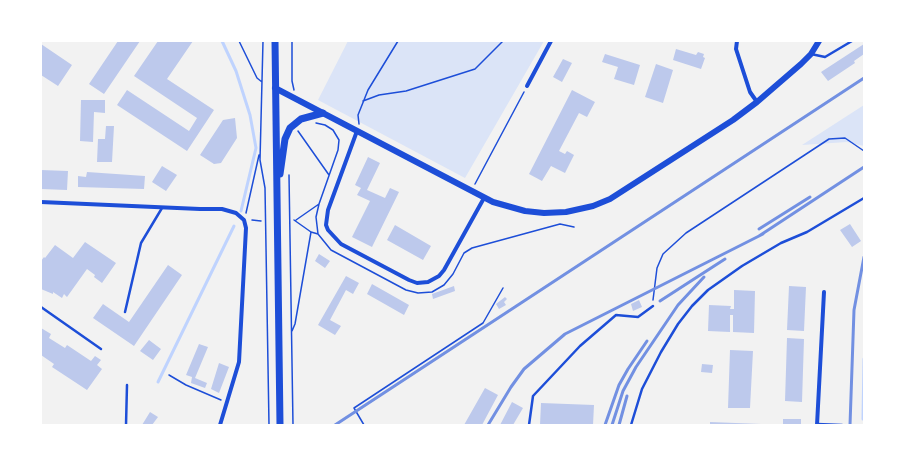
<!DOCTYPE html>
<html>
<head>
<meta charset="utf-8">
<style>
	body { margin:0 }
	#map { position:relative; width:905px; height:466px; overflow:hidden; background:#f2f2f2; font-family:"Source Sans 3",sans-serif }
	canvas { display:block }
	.frame { position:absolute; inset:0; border:42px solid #fff; pointer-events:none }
</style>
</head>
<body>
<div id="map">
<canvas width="905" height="466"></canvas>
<div class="frame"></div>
</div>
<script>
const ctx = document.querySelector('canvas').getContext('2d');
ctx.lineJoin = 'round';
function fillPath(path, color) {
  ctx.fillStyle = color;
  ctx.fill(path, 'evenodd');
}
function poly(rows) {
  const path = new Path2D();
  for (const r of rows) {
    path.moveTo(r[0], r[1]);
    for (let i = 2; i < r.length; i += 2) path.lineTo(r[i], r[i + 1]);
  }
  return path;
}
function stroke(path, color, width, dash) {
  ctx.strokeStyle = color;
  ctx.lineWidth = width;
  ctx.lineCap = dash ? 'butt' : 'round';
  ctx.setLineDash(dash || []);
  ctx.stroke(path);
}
const green = poly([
	[348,41,544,41,465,178,318,100],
	[864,105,864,146,847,142,802,145]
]);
const stream = poly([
	[222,41,236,71,250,115,256,148,241,211],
	[158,382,234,226],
	[863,419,864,359]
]);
const building = poly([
	[118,41,140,41,104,94,89,84],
	[158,41,193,41,167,79,214,110,187,151,117,105,127,90,189,131,197,118,134,76],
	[41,44,72,65,58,86,41,75],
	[864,44,864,54,854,61,855,63,828,81,821,72],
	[676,49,696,55,698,52,704,54,703,57,705,58,701,69,673,60],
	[605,54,640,65,634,85,614,79,618,67,602,62],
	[563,59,572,63,562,82,553,77],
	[656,64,673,70,663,103,645,97],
	[572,90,595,102,587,117,579,113,559,151,565,154,567,151,574,155,565,173,551,166,542,181,529,174],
	[81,100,105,100,105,113,94,112,93,142,80,141],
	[235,118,237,138,221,163,214,164,200,155,223,120],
	[106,126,114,126,112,162,97,162,98,139,105,139],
	[368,157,380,163,367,190,385,198,390,188,399,192,372,247,352,237,370,201,357,195,361,188,355,185],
	[162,166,177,175,166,191,152,182],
	[41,170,68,171,67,190,41,189],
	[87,172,145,176,144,189,78,187,78,176,86,177],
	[850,224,861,241,852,247,840,230],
	[395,225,431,246,423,260,387,240],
	[85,242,116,263,102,283,94,277,95,275,87,269,67,297,64,294,62,298,53,292,53,294,41,289,41,261,44,257,45,258,55,245,73,258],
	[319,254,330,261,325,268,315,261],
	[168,265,182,275,134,346,93,318,103,304,129,322],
	[346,276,359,283,353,294,346,290,330,320,341,326,335,335,318,325],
	[372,284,409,305,404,315,367,294],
	[454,286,455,291,433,299,432,294],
	[789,286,806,287,804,331,787,330],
	[734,290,755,291,754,333,733,332,733,315,730,315,730,332,708,331,709,305,731,306,730,309,734,309],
	[505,297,507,299,504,302,506,305,499,309,496,304],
	[639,300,642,307,633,311,631,304],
	[41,328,51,334,49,338,65,348,67,345,91,361,95,356,101,360,97,365,102,369,87,390,52,367,54,364,41,355],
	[787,338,804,339,802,402,785,401],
	[149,340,161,349,153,360,140,351],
	[199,344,208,347,195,378,207,383,205,388,191,383,192,377,186,375],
	[730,350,753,351,750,408,728,408],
	[219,363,229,367,219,393,211,389],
	[702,364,713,365,712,373,701,372],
	[485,388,498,395,482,425,464,425],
	[512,402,523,408,513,425,500,425],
	[541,403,594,405,593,425,540,425],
	[150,412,158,417,152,425,142,425],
	[783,419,801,419,801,425,783,425],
	[710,422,761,424,761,425,710,425]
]);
const path = poly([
	[239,41,257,78,262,82],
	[263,41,260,160,265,188,269,425],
	[292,41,292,81,294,90],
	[363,101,379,95,406,91,475,69,503,41],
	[359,124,358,115,368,90,398,41],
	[298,131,329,175],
	[289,175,293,425],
	[475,184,524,92],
	[864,212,864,210],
	[246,213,259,155],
	[252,220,261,221],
	[296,220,319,204,338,150,339,140,333,130,325,125,316,123],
	[311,232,318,234,331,250,406,290,418,293,432,292,444,285,453,274,464,253,472,248,560,224,574,227],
	[318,234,316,217,319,204],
	[653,300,657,268,663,254,686,233,829,139,845,138,864,151],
	[292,331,295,324,311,232,294,220],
	[169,375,186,385,221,400],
	[364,425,354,408,483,323,503,288]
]);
const service = poly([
	[811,54,825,57,852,41],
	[41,307,101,349],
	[125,312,141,243,162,208],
	[817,424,842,425],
	[126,425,127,385],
	[529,425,533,396,580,346,616,315,638,317,653,306],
	[631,425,642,389,661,352,678,324,692,306,708,290,742,266,781,243,807,232,864,198]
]);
const minor = poly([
	[737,41,736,49,750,92,757,102],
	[527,86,551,41],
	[357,131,328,210,326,225,328,230,341,244,409,280,417,283,428,282,439,276,444,270,484,198],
	[41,202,200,209,222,209,236,213,244,220,246,228,239,362,220,425],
	[817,425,824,292]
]);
const tertiary = poly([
	[275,88,493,202,525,211,544,213,566,212,593,206,610,199,733,120,757,102,801,64,811,54,819,41]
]);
const secondary = poly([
	[275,41,280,425],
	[280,174,285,139,290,128,301,119,323,113]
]);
const rail = poly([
	[759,229,810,197],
	[759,236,864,167],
	[660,301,725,259],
	[335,425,864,78],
	[488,425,511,387,524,369,565,334,763,234],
	[605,425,619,385,628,369,647,341],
	[612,425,623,391,636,367,678,305,704,277],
	[619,425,627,396],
	[850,425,854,310,864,257]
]);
fillPath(green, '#dbe4f7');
stroke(stream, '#bfd3fe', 3);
fillPath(building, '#bdc9ec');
stroke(path, '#1d4ed8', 1.5);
stroke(service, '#1d4ed8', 2.5);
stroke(minor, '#1d4ed8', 4);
stroke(tertiary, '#1d4ed8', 6);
stroke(secondary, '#1d4ed8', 7);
stroke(rail, '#7290e2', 3);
</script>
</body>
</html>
